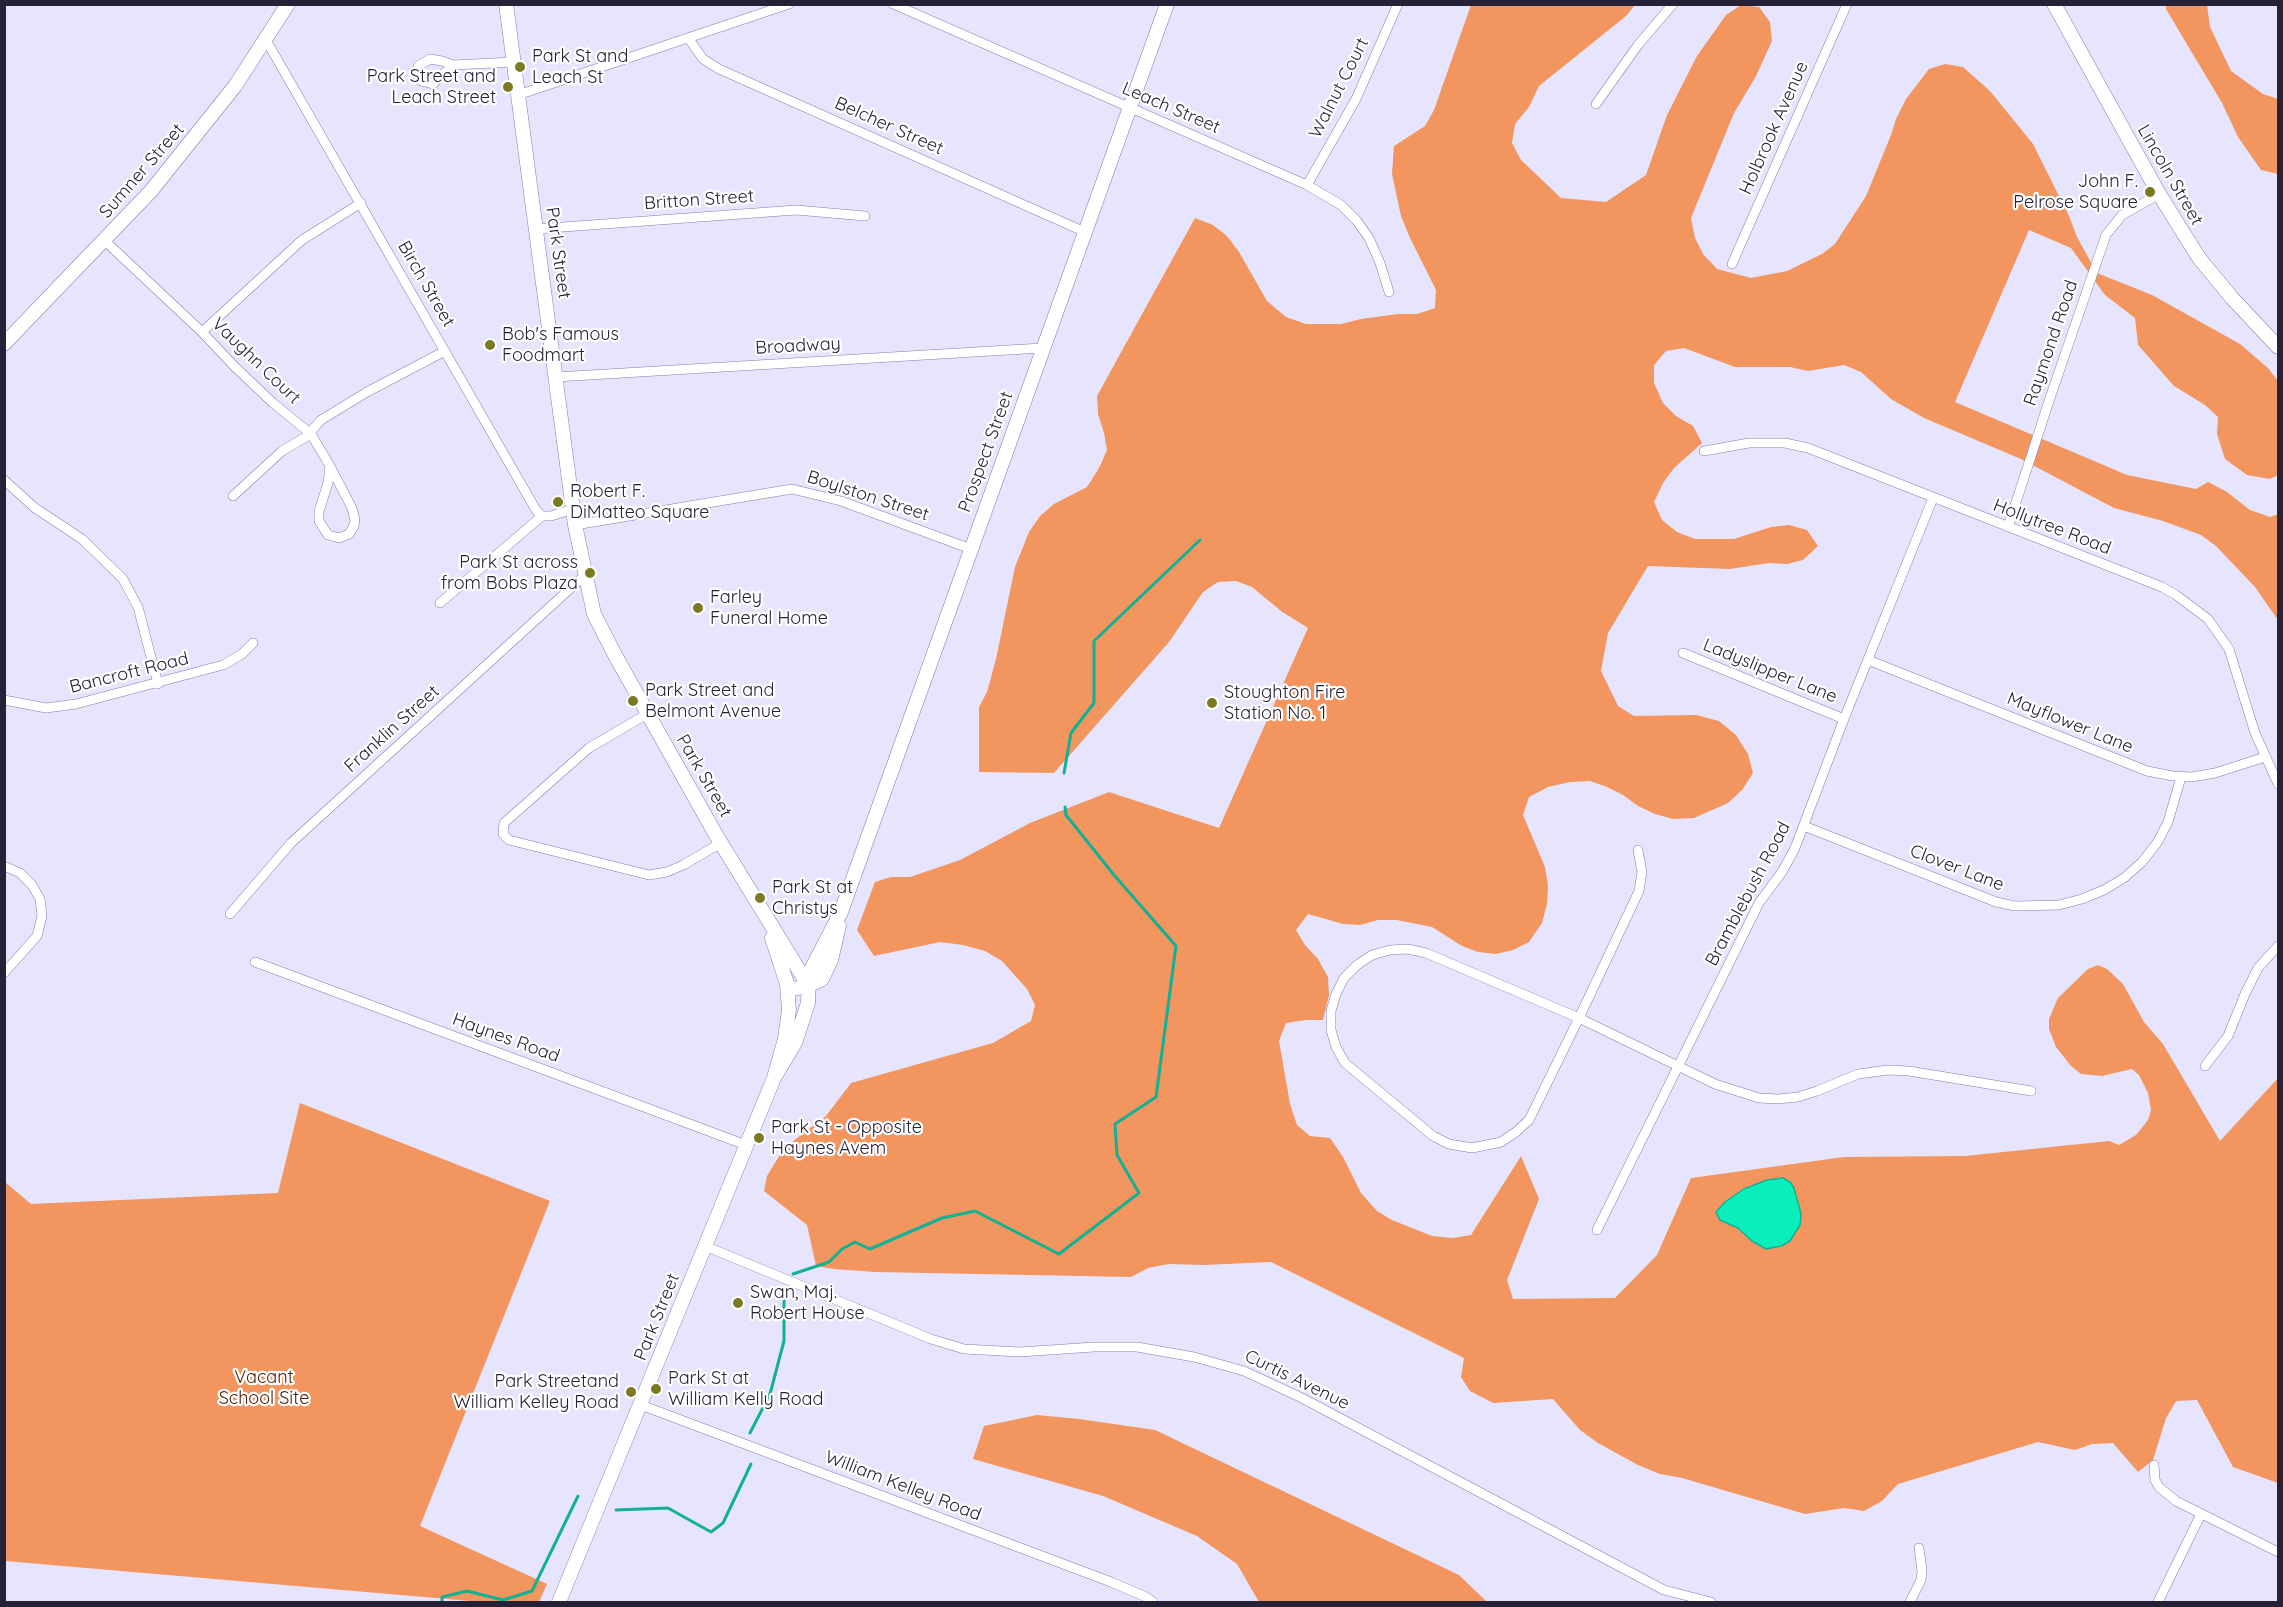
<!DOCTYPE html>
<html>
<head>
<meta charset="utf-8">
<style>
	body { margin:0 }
	#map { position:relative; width:2283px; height:1607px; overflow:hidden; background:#e7e5fe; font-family:Quicksand,sans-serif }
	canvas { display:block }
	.frame { position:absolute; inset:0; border:6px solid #252238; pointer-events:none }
</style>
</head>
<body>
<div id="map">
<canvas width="2283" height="1607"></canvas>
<div class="frame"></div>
</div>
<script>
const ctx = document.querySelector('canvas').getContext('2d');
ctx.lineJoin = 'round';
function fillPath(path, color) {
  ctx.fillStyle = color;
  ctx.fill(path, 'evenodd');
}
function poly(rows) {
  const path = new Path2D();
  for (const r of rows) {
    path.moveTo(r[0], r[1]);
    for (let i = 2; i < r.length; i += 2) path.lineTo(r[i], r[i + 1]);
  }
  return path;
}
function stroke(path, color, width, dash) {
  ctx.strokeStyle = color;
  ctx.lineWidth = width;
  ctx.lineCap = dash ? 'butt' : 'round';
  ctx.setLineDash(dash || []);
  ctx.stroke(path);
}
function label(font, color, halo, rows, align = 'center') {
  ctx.font = font + ' Quicksand,sans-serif';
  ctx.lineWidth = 4.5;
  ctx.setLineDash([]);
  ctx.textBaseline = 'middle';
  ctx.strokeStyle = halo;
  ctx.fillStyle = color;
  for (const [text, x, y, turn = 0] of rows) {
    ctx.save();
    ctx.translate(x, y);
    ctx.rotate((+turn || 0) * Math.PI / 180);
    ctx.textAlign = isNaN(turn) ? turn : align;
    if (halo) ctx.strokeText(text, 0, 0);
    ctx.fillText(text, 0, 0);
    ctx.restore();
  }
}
const forest = poly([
	[1471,5,1635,5,1626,16,1539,86,1529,107,1515,124,1512,143,1521,160,1561,198,1606,202,1646,175,1667,115,1697,56,1726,15,1741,5,1759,7,1770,22,1772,41,1756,76,1734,113,1691,218,1695,238,1703,254,1717,269,1751,278,1787,271,1822,254,1835,244,1866,196,1891,135,1896,119,1906,99,1929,69,1945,64,1963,67,1990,91,2033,144,2069,216,2077,237,2097,273,2152,295,2240,344,2268,368,2278,381,2278,475,2270,479,2247,475,2225,459,2217,434,2218,417,2205,405,2174,386,2138,345,2135,318,2105,295,2071,248,2029,230,1955,402,2127,475,2196,489,2208,482,2227,492,2250,510,2270,517,2278,514,2278,620,2255,587,2216,546,2201,535,2163,521,2114,508,2021,459,1924,418,1891,399,1861,372,1844,365,1808,371,1790,367,1735,367,1684,348,1666,351,1654,365,1654,383,1663,403,1676,416,1693,426,1702,443,1674,468,1663,483,1654,502,1662,520,1677,532,1695,539,1734,539,1771,527,1789,525,1807,530,1818,546,1803,560,1787,564,1769,563,1730,569,1648,566,1608,633,1601,671,1618,706,1634,716,1696,715,1719,721,1736,735,1748,754,1753,773,1742,790,1728,803,1694,818,1673,819,1655,814,1638,806,1623,795,1607,787,1590,781,1570,782,1548,787,1529,797,1523,815,1545,867,1548,885,1547,904,1542,923,1529,942,1513,950,1496,954,1478,952,1462,946,1432,927,1397,920,1378,920,1360,925,1343,924,1308,914,1296,930,1305,945,1318,959,1328,977,1329,995,1323,1020,1306,1020,1286,1023,1279,1041,1290,1104,1297,1125,1310,1136,1330,1138,1343,1157,1361,1193,1377,1211,1392,1220,1432,1236,1453,1238,1471,1235,1521,1156,1539,1199,1507,1280,1513,1299,1615,1298,1657,1255,1691,1178,1844,1157,1965,1156,2109,1141,2119,1145,2136,1135,2148,1120,2151,1110,2148,1093,2139,1075,2132,1069,2102,1076,2081,1074,2071,1066,2056,1047,2049,1029,2049,1019,2058,998,2088,969,2098,965,2107,969,2123,984,2144,1022,2163,1044,2220,1141,2278,1078,2278,1483,2233,1467,2197,1400,2176,1401,2166,1418,2153,1460,2138,1472,2113,1443,2092,1444,2075,1450,2038,1442,1898,1484,1882,1501,1864,1511,1844,1508,1805,1514,1682,1478,1660,1474,1638,1465,1598,1443,1580,1430,1553,1399,1493,1403,1470,1391,1461,1377,1464,1358,1271,1262,1204,1265,1169,1264,1148,1268,1131,1277,875,1272,834,1269,816,1266,807,1225,764,1191,767,1176,784,1148,826,1116,851,1083,993,1043,1031,1021,1035,1005,1027,989,1002,961,985,951,963,945,940,942,874,956,857,930,875,882,891,877,910,877,960,860,1030,823,1109,792,1219,828,1308,628,1281,611,1252,587,1236,581,1218,582,1203,592,1169,642,1054,773,979,772,979,707,987,692,996,659,1015,567,1029,532,1040,516,1054,504,1087,487,1099,468,1107,450,1104,433,1098,414,1097,396,1195,218,1213,225,1227,236,1239,252,1267,301,1286,317,1306,324,1341,324,1361,319,1398,314,1417,314,1435,308,1436,290,1410,238,1401,216,1392,174,1394,146,1425,126,1434,110],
	[2166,5,2207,5,2210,27,2231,71,2263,94,2278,99,2278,174,2261,170,2238,137,2222,103,2166,9],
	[300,1103,550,1201,420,1526,547,1584,539,1602,482,1602,5,1561,5,1182,31,1204,278,1193],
	[1037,1415,1079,1419,1155,1430,1459,1575,1487,1602,1259,1602,1237,1564,1197,1536,1103,1496,973,1459,984,1426]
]);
const water = poly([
	[1783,1178,1790,1182,1794,1188,1801,1214,1800,1225,1790,1241,1781,1246,1766,1249,1752,1241,1738,1228,1720,1220,1716,1212,1725,1202,1744,1189,1767,1180,1783,1178]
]);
const stream = poly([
	[1064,773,1071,733,1094,703,1094,641,1200,540],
	[793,1274,829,1262,842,1249,855,1242,870,1249,942,1218,975,1211,1059,1254,1139,1193,1117,1155,1115,1124,1156,1097,1176,946,1114,875,1066,815,1065,807],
	[750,1433,770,1394,784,1341,784,1292],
	[616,1510,668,1508,711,1532,723,1523,751,1464],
	[442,1602,442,1597,467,1591,503,1600,532,1591,578,1496]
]);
const street = poly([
	[893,4,1307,185,1341,205,1357,221,1369,238,1380,263,1389,292],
	[689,39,703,59,719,69,1085,232],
	[266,40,536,510,542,516,551,516,573,509],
	[453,65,433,84,421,81,417,74,418,66,430,59,442,61,453,65,514,62],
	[518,95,789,4],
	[1596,104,1638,45,1673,4],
	[1307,185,1356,99,1398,4],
	[536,229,796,210,865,216],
	[105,241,202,332,234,366,273,403,311,434,282,451,233,496],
	[1732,264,1847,4],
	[202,332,302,240,361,203],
	[556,377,1042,348],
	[1704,451,1749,443,1785,443,1808,448,2162,587,2176,595,2208,619,2229,649,2255,733,2278,784],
	[330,466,352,508,355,520,354,526,349,534,339,538,328,535,319,521,319,511,328,483,330,466,311,434,312,430,321,420,367,392,445,351],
	[4,480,35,508,82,539,123,579,138,607,158,684],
	[575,525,792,489,841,501,971,549],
	[2008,527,2049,401,2106,235,2122,215,2159,194],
	[440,603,542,516],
	[1683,653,1844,719],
	[1868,660,2147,771,2173,776,2192,777,2215,773,2265,757],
	[4,700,46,708,76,704,223,665,242,654,253,643],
	[647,714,589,748,504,823,503,834,509,840,649,875,667,872,683,865,721,843],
	[1804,826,1996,902,2015,906,2059,905,2082,899,2104,890,2124,878,2142,862,2157,843,2168,822,2181,777],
	[1638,850,1642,872,1639,891,1579,1018,1426,953,1408,949,1390,950,1372,955,1357,965,1344,978,1336,994,1331,1011,1331,1030,1336,1047,1345,1063,1433,1136,1449,1144,1472,1148,1501,1142,1516,1132,1529,1120,1579,1018,1715,1084,1759,1098,1778,1099,1798,1097,1817,1091,1858,1074,1888,1070,1909,1071,2031,1091],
	[4,866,20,873,32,885,40,899,42,916,37,936,4,973],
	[230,914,291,843,584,576],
	[255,962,746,1145],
	[2205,1066,2228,1036,2245,994,2258,968,2278,946],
	[1597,1230,1759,903,1782,872,1795,848,1844,719,1933,498],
	[705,1246,931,1339,964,1349,1020,1352,1094,1347,1137,1347,1194,1357,1244,1371,1302,1398,1664,1590,1711,1602],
	[641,1405,1111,1582,1146,1597,1153,1602],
	[2154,1465,2155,1480,2159,1487,2176,1501,2278,1552],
	[1910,1602,1921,1580,1922,1571,1919,1548],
	[2158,1602,2201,1514]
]);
const secondary = poly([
	[506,4,575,525,594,614,616,657,716,835,808,985],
	[2054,4,2159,194,2199,258,2232,298,2278,347],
	[4,344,151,191,235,86,288,4],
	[788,990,808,986,822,979,831,960,839,926],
	[774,1078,795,1043,808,1003,809,974,841,912,1167,4],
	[559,1602,774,1078,785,1039,789,1010,787,984,772,938]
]);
const markers = [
	[520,67,6,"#797a22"],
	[508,87,6,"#797a22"],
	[2150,192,6,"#797a22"],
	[490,345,6,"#797a22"],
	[558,502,6,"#797a22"],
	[590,573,6,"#797a22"],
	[698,608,6,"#797a22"],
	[633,701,6,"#797a22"],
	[1212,703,6,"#797a22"],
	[760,898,6,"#797a22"],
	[759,1138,6,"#797a22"],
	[738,1303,6,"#797a22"],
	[656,1389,6,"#797a22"],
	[631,1392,6,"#797a22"]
];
const poiNames = [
	["Park St and",532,57],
	["Leach St",532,78],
	["Park Street and",496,77,"right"],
	["Leach Street",496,98,"right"],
	["John F.",2138,182,"right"],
	["Pelrose Square",2138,203,"right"],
	["Bob's Famous",502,335],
	["Foodmart",502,356],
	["Robert F.",570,492],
	["DiMatteo Square",570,513],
	["Park St across",578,563,"right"],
	["from Bobs Plaza",578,584,"right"],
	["Farley",710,598],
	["Funeral Home",710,619],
	["Park Street and",645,691],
	["Belmont Avenue",645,712],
	["Stoughton Fire",1224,693],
	["Station No. 1",1224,714],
	["Park St at",772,888],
	["Christys",772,909],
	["Park St - Opposite",771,1128],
	["Haynes Avem",771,1149],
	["Swan, Maj.",750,1293],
	["Robert House",750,1314],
	["Park St at",668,1379],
	["William Kelly Road",668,1400],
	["Park Streetand",619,1382,"right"],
	["William Kelley Road",619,1403,"right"]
];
const streetNames = [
	["Walnut Court",1339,88,-63],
	["Leach Street",1171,108,23],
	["Belcher Street",889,126,24],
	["Holbrook Avenue",1774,128,-66],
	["Sumner Street",142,171,-49],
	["Lincoln Street",2170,175,60],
	["Britton Street",699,200,-4],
	["Park Street",558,253,82],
	["Birch Street",426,284,60],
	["Raymond Road",2051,343,-71],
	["Broadway",798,346,-3],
	["Vaughn Court",256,361,44],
	["Prospect Street",986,452,-70],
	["Boylston Street",868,496,18],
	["Hollytree Road",2052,527,21],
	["Ladyslipper Lane",1770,671,22],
	["Bancroft Road",129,673,-14],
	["Mayflower Lane",2070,723,22],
	["Franklin Street",392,729,-42],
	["Park Street",704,776,60],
	["Clover Lane",1957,868,21],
	["Bramblebush Road",1748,894,-62],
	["Haynes Road",506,1038,20],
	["Park Street",657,1317,-68],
	["Curtis Avenue",1297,1380,26],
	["William Kelley Road",903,1486,21]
];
const parkNames = [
	["Vacant",264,1378],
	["School Site",264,1399]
];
fillPath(forest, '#f2955e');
fillPath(water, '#0aeebc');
stroke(water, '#12b194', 1.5);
stroke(stream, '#12b194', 3);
stroke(street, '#827ab2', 10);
stroke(secondary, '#827ab2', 15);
stroke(street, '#fff', 9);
stroke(secondary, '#fff', 14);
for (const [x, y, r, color] of markers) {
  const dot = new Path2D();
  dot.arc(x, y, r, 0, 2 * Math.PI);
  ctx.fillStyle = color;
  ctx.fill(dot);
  stroke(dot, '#fff', 2);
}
label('18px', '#252238', '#fff', poiNames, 'left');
label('18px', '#252238', '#fff', streetNames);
label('18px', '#4d2102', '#fff', parkNames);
</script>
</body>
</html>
